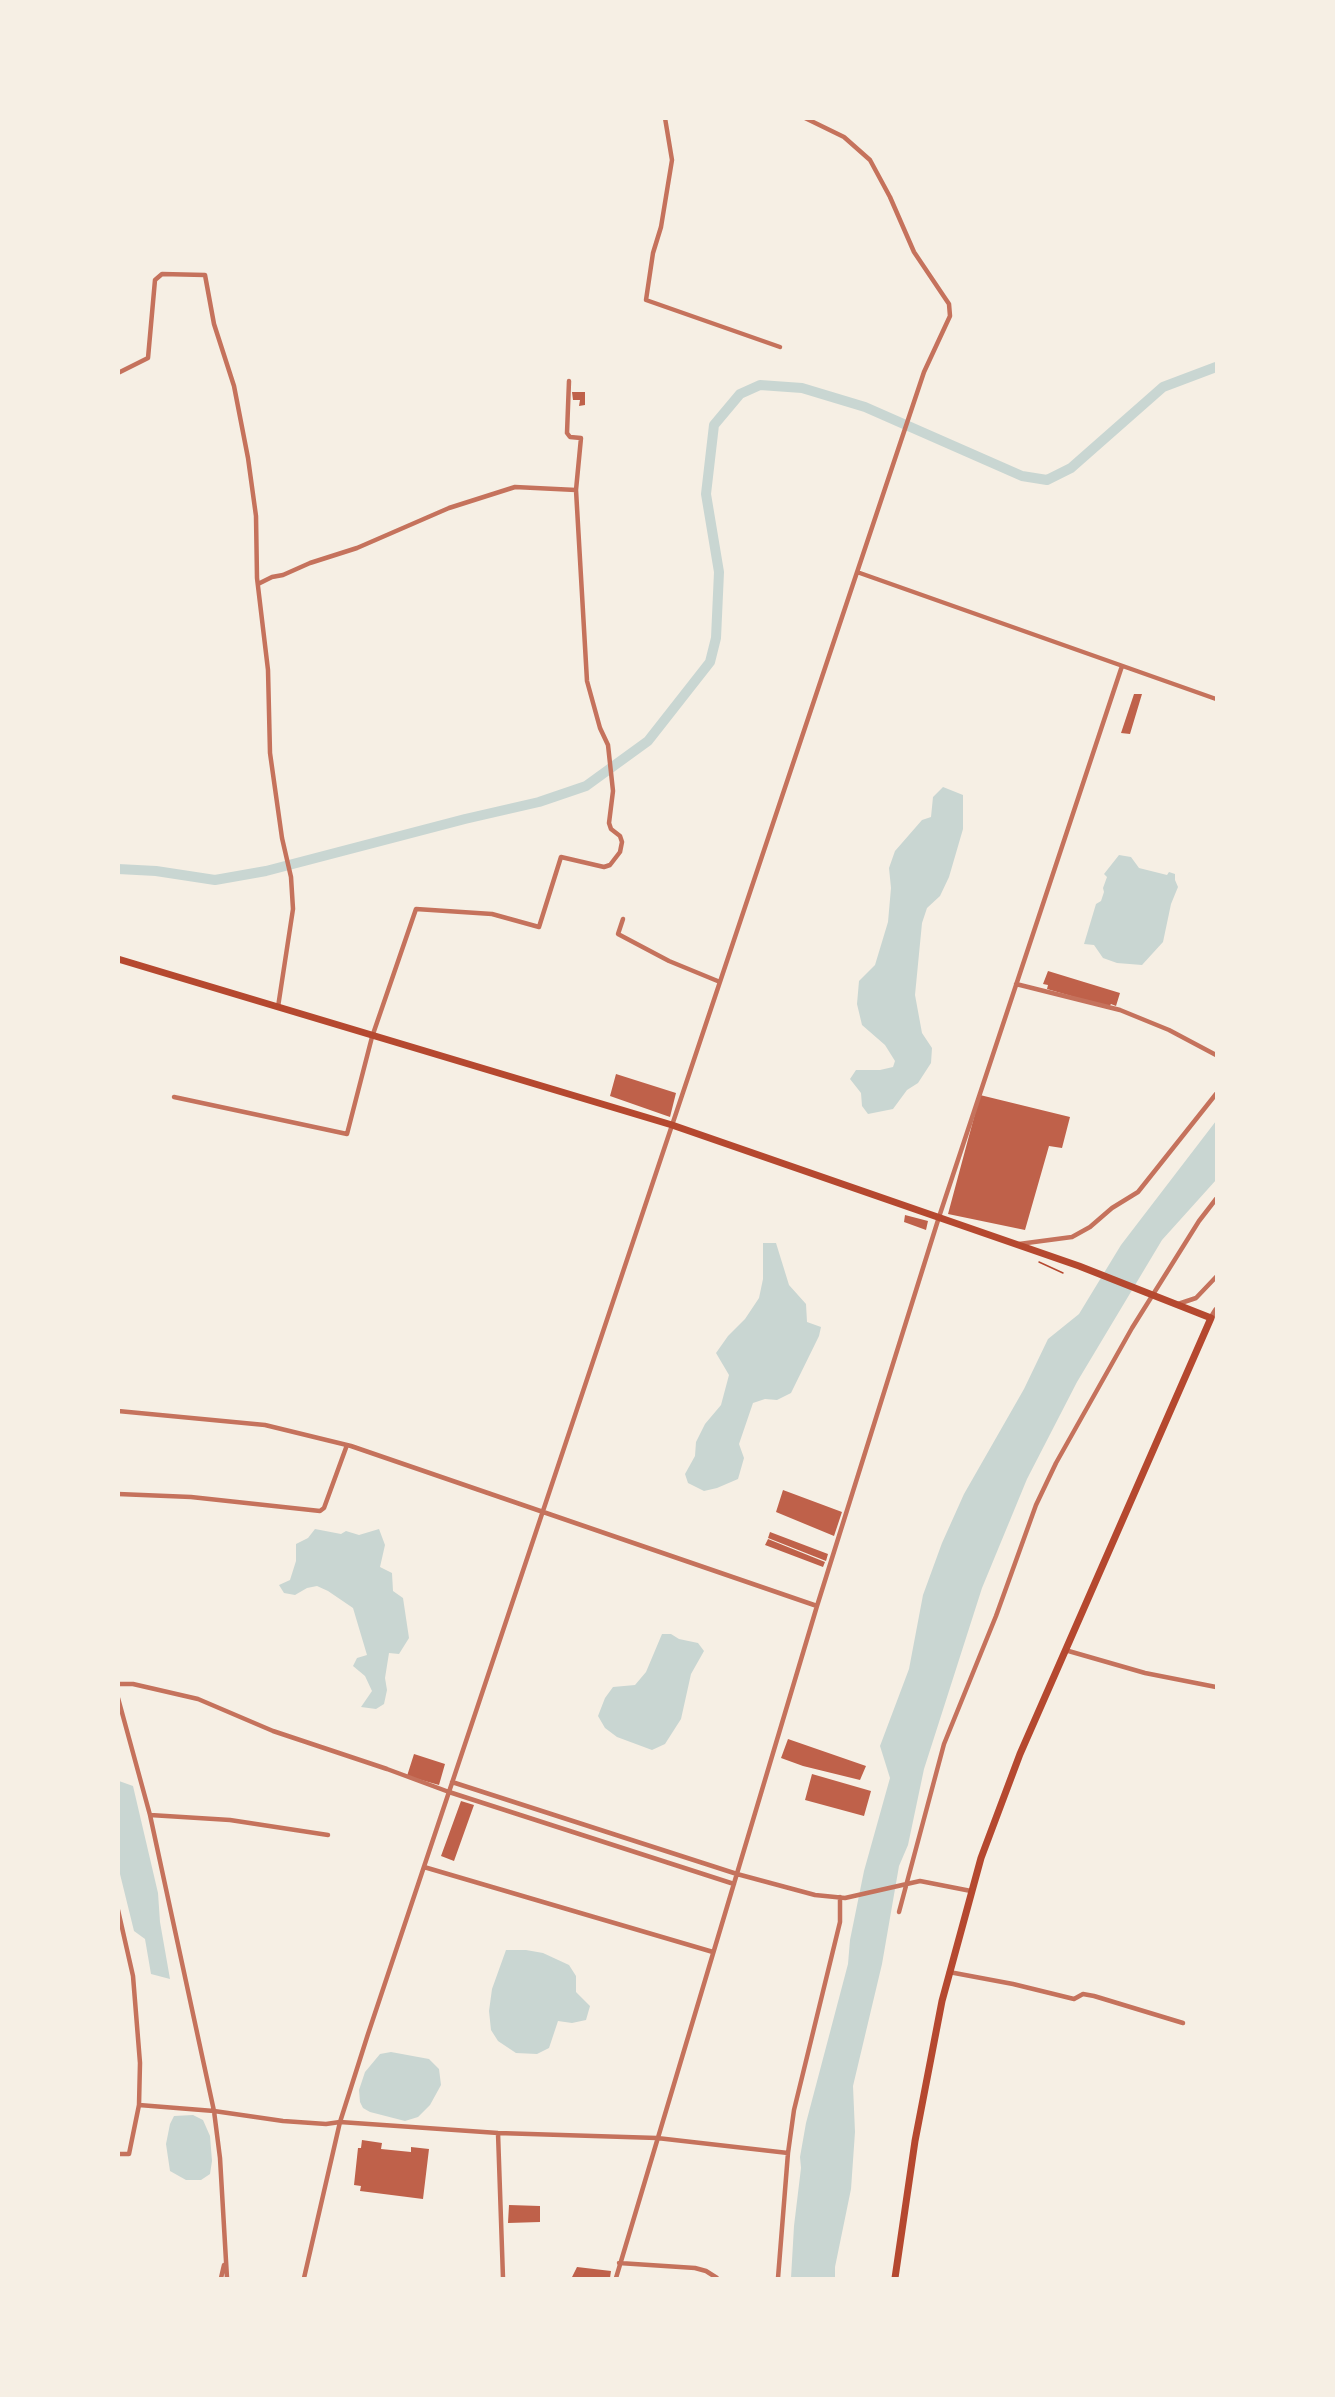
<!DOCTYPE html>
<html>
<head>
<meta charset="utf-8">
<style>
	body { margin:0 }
	#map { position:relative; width:1335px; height:2397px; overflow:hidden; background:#f6efe4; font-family:"Noto Sans",sans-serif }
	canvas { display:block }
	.frame { position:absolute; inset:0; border:120px solid #f6efe4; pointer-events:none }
</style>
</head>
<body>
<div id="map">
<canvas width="1335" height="2397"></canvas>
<div class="frame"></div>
</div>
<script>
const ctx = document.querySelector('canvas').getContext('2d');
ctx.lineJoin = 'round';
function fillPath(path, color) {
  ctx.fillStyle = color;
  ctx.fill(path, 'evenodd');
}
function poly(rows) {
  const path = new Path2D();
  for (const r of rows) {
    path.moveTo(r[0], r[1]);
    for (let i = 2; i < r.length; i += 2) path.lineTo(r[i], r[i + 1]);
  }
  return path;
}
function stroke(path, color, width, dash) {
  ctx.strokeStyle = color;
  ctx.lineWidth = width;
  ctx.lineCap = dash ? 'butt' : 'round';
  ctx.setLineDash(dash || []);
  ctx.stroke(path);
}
const water = poly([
	[943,787,963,795,963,829,949,877,940,896,927,908,922,923,915,995,922,1033,932,1048,931,1063,918,1083,907,1090,893,1109,868,1114,862,1106,861,1093,850,1079,856,1070,880,1070,893,1067,895,1061,885,1045,862,1025,857,1004,859,981,875,965,888,922,891,888,889,868,895,851,922,820,931,817,933,797],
	[1119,855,1131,857,1139,868,1167,875,1169,872,1175,874,1175,880,1178,887,1171,904,1163,942,1142,965,1117,963,1103,958,1094,945,1084,944,1096,904,1101,901,1104,892,1103,888,1107,877,1104,874],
	[1216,1121,1216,1180,1162,1240,1077,1382,1027,1479,982,1588,924,1769,908,1845,899,1866,882,1964,853,2086,855,2132,851,2189,835,2267,835,2278,791,2278,794,2226,801,2168,800,2157,806,2123,848,1964,850,1940,864,1871,890,1778,880,1746,909,1669,923,1595,942,1543,964,1494,1024,1389,1048,1339,1079,1314,1121,1245],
	[763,1243,776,1243,789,1285,806,1304,807,1322,821,1327,819,1336,791,1393,777,1400,765,1399,753,1403,739,1444,744,1458,738,1479,717,1488,704,1491,688,1483,685,1474,695,1456,696,1442,705,1424,721,1405,729,1375,716,1353,728,1336,745,1319,759,1298,763,1279],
	[315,1529,341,1534,346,1531,359,1535,379,1529,385,1545,380,1567,392,1573,393,1591,403,1598,409,1638,399,1654,389,1653,385,1678,387,1690,384,1704,376,1709,361,1707,372,1691,365,1676,353,1666,357,1658,367,1655,353,1608,328,1591,317,1586,307,1588,295,1595,284,1593,279,1585,290,1580,296,1561,296,1544,308,1538],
	[662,1634,671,1634,679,1639,698,1643,704,1651,691,1674,681,1719,665,1744,652,1750,617,1737,605,1728,598,1716,605,1698,613,1687,635,1685,646,1672],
	[119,1781,133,1786,158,1893,160,1922,170,1979,151,1974,145,1939,134,1931,119,1870],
	[506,1950,526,1950,543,1953,569,1965,576,1976,576,1992,590,2006,586,2020,572,2023,558,2021,549,2048,537,2054,516,2053,498,2041,491,2030,489,2011,492,1989],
	[391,2052,429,2059,439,2069,441,2085,430,2105,418,2117,405,2121,370,2112,363,2108,360,2102,359,2090,365,2072,380,2054],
	[193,2115,203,2120,210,2136,212,2161,210,2174,201,2180,186,2180,170,2171,166,2144,170,2124,174,2116]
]);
const canal = poly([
	[118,869,156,871,215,880,266,871,465,819,539,802,586,786,648,741,710,662,716,638,719,572,706,494,714,425,740,394,760,385,802,388,865,407,1022,476,1047,480,1071,468,1163,387,1216,367]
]);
const building = poly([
	[572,392,585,392,585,405,579,406,580,400,573,400],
	[1134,694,1142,694,1130,734,1121,733],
	[1048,971,1120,993,1116,1006,1111,1004,1109,1007,1047,989,1048,985,1043,984],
	[616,1074,676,1093,670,1117,610,1096],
	[980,1095,1070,1117,1062,1148,1049,1146,1025,1230,948,1214],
	[905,1215,928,1221,926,1230,904,1222],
	[783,1490,842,1512,834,1536,776,1512],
	[770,1532,828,1554,826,1561,768,1538],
	[768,1539,825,1562,823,1567,765,1545],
	[788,1739,866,1766,860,1780,803,1766,781,1758],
	[414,1754,445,1764,439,1785,407,1776],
	[812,1774,871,1791,864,1816,805,1800],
	[461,1801,474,1805,454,1861,441,1856],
	[362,2140,382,2143,381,2149,411,2152,411,2147,429,2149,423,2199,360,2191,361,2186,354,2185,358,2148,361,2148],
	[509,2205,540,2206,540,2222,508,2223],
	[577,2267,611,2271,610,2278,574,2278,572,2277]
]);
const path = poly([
	[1039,1262,1063,1273]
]);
const minor = poly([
	[665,118,672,160,661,227,653,253,646,300,780,347],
	[118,373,148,358,155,280,162,274,205,275,214,324,234,386,248,458,256,516,257,578,268,670,270,753,282,838,291,877,293,909,278,1007],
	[569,381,567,433,570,437,581,438,576,490],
	[857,572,1216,699],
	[623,919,618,934,669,961,720,982],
	[1016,984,1120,1010,1169,1030,1216,1055],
	[174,1097,347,1134,372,1037,416,909,492,914,539,927,561,857,604,867,610,865,620,852,622,842,620,836,611,829,609,823,613,791,608,745,600,728,587,681,576,490,515,487,449,508,357,548,310,563,283,575,272,577,258,584],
	[1019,1244,1072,1237,1090,1227,1112,1208,1138,1192,1216,1094],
	[1178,1304,1196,1298,1216,1277],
	[118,1411,265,1425,351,1446,817,1606],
	[118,1494,191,1497,320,1511,324,1508,347,1445],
	[1065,1650,1145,1673,1216,1687],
	[118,1684,133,1684,198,1699,273,1731,387,1769,449,1792,734,1884],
	[118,1698,150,1815,214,2111,220,2158,227,2278],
	[452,1782,737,1874,815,1895,845,1898,920,1881,971,1891],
	[150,1815,230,1820,328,1835],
	[424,1867,713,1952],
	[118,1910,133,1976,140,2063,139,2105,129,2154,118,2154],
	[899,1912,944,1744,996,1616,1036,1505,1056,1463,1132,1328,1199,1221,1216,1199],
	[949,1972,1013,1984,1074,1999,1083,1994,1094,1996,1183,2023],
	[139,2105,214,2111,283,2121,326,2124,340,2122,498,2133,657,2138,788,2153],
	[498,2133,503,2278],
	[619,2263,695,2268,706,2271,717,2278],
	[221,2278,224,2265],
	[304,2278,340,2122,368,2034,924,372,950,316,949,304,914,252,890,197,870,160,844,137,805,118],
	[616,2278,817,1606,939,1217,1122,666],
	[778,2278,788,2153,794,2110,840,1922,840,1897]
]);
const tertiary = poly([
	[1211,1318,1216,1310]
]);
const secondary = poly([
	[118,959,672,1125,1079,1266,1211,1318,1020,1754,981,1858,942,2001,915,2141,895,2278]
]);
fillPath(water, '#c9d6d2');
stroke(canal, '#c9d6d2', 10);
fillPath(building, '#bf614a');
stroke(path, '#b5482f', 1.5);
stroke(minor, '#c5725c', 4.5);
stroke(tertiary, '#c5725c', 6);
stroke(secondary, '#b5482f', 7);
</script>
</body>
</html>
